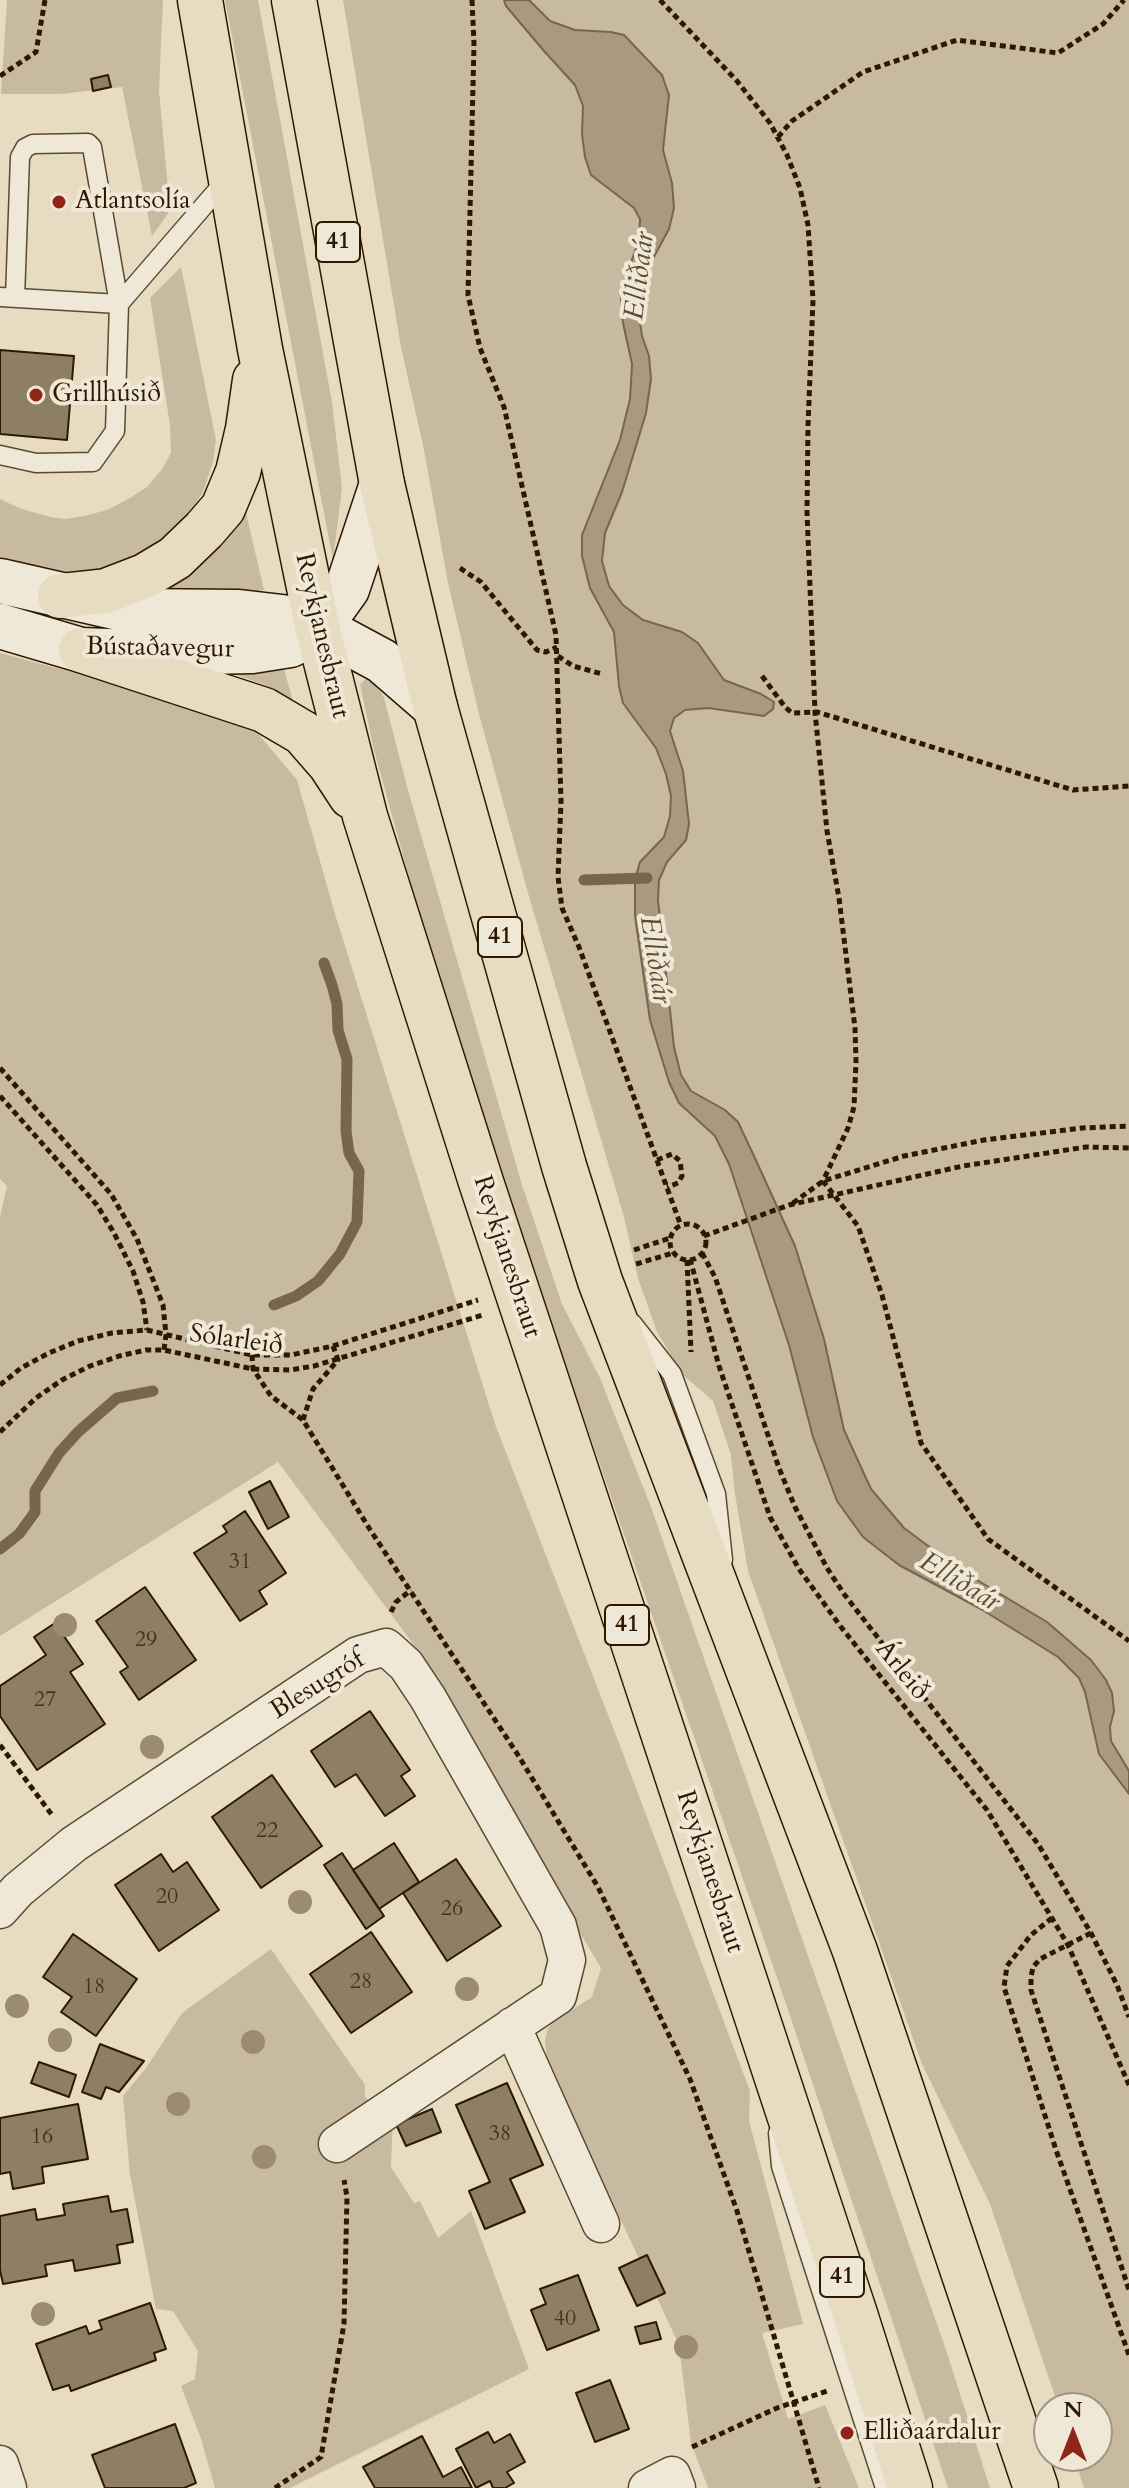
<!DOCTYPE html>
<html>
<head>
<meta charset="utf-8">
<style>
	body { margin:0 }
	#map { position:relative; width:1129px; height:2488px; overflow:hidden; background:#e7dbc1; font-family:Cardo,serif }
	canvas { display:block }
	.north { position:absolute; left:1033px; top:2392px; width:80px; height:80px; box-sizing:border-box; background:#efe8d7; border:2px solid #a29581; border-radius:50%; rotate:0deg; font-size:22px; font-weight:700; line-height:32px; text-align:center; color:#2e1900 }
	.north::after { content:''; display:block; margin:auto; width:28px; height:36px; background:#8f2418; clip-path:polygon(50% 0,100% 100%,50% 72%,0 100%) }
</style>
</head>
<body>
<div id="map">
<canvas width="1129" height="2488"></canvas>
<div class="north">N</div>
</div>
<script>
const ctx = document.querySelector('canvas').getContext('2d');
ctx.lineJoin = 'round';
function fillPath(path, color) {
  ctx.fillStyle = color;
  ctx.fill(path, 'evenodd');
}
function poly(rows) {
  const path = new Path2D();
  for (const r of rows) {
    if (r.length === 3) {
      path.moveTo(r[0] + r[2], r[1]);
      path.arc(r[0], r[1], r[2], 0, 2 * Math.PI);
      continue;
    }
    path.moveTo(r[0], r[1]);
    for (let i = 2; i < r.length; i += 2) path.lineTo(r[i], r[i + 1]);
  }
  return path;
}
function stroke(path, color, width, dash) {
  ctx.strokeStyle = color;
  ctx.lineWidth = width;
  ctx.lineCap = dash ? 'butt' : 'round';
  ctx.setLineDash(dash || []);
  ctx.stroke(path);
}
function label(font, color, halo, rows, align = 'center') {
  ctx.font = font + ' Cardo,serif';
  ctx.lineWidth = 8;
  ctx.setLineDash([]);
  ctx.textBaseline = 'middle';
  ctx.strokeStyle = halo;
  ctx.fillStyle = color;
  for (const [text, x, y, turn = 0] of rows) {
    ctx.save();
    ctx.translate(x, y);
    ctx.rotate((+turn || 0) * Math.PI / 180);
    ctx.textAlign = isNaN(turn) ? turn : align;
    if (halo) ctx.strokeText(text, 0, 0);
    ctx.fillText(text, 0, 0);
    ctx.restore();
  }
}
const green = poly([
	[7,0,163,0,159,90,170,211,152,236,122,87,61,94,1,94],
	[225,0,258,0,332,402,342,488,333,560],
	[343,0,1129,0,1129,2488,1084,2488,1074,2456,1097,2456,1097,2408,1059,2408,990,2204,922,2064,748,1571,735,1494,731,1455,713,1401,683,1375,675,1362,657,1332,638,1278,624,1217,528,893,479,714,448,583,424,450,401,347],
	[181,267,216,440,213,462,203,492,186,520,133,560,103,570,48,575,0,562,0,499,19,508,50,517,65,519,84,516,107,510,130,498,147,487,162,469,171,453,170,425,150,298],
	[243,500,264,590,207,599,145,591],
	[0,653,245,718,297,780,335,914,495,1424,619,1743,750,2091,749,2121,803,2324,762,2333,788,2419,825,2405,859,2488,708,2488,691,2443,679,2345,547,2061,545,2041,548,2028,556,2020,592,1997,601,1968,436,1691,411,1641,278,1462,0,1636,0,1217,7,1186,0,1179],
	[282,662,293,701,267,686,221,669],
	[366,679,375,680,384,698,408,790,522,1185,562,1304,600,1378,651,1507,946,2350,990,2488,948,2488,785,2001,455,1044,374,750,360,684],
	[271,1949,365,2085,365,2097,393,2119,391,2167,414,2203,420,2201,438,2238,471,2211,529,2369,290,2488,215,2488,201,2439,181,2386,195,2379,198,2351,173,2311,156,2309,130,2175,123,2096,146,2068,182,2013]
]);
const water = poly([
	[504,0,529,0,550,21,575,30,611,32,624,35,662,75,669,95,663,150,672,183,674,208,669,229,650,264,642,292,639,316,642,336,649,356,651,379,646,413,622,492,605,533,602,561,609,586,623,605,643,620,682,632,698,643,724,680,761,694,774,702,773,709,764,716,708,708,685,710,674,718,670,731,683,771,689,824,686,840,667,862,659,880,658,900,674,1047,681,1075,691,1091,725,1110,738,1122,754,1156,795,1246,824,1339,844,1430,871,1489,904,1528,962,1571,1047,1622,1091,1660,1106,1680,1112,1693,1114,1711,1110,1727,1111,1741,1129,1771,1129,1794,1099,1754,1085,1692,1079,1678,1058,1657,981,1609,899,1565,863,1537,837,1501,813,1437,789,1345,729,1164,715,1136,679,1103,669,1082,650,1020,635,916,635,880,640,862,664,837,670,816,671,796,666,774,656,748,623,703,619,686,614,632,590,588,582,556,582,535,620,440,630,399,632,364,623,323,621,300,625,279,639,240,640,219,634,208,591,175,585,157,582,134,583,106,575,85,544,51,506,6,504,0]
]);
const stream = poly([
	[584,880,647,878],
	[274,1305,296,1296,318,1281,340,1254,357,1222,359,1171,349,1153,346,1131,347,1059,338,1030,337,1004,332,985,324,963],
	[0,1549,19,1534,35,1512,35,1491,59,1453,78,1432,117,1398,153,1391]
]);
const building = poly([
	[108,75,111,87,93,91,91,79,108,75],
	[0,350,74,356,67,440,0,434,0,350],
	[270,1481,289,1517,268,1529,249,1492,270,1481],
	[245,1511,286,1573,259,1591,267,1604,240,1621,194,1553,227,1532,223,1526,245,1511],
	[145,1587,196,1660,139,1700,120,1672,128,1667,96,1621,145,1587],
	[55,1623,83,1664,70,1672,105,1724,37,1770,0,1716,0,1686,46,1655,34,1637,55,1623],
	[370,1711,410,1770,401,1776,415,1796,385,1816,356,1774,335,1787,311,1751,370,1711],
	[272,1775,322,1846,261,1888,212,1817,272,1775],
	[394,1843,419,1882,379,1909,353,1870,394,1843],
	[342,1853,384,1916,366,1929,324,1865,342,1853],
	[161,1854,173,1872,187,1862,219,1910,159,1951,115,1885,161,1854],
	[456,1859,501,1926,447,1961,403,1893,456,1859],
	[371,1932,412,1992,351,2033,310,1974,371,1932],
	[73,1934,137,1979,96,2036,61,2012,72,1997,43,1977,73,1934],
	[100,2044,144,2061,119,2092,106,2087,101,2099,82,2092,100,2044],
	[39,2062,76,2075,69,2097,31,2083,39,2062],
	[507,2083,543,2165,510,2179,525,2212,485,2229,469,2191,490,2182,456,2105,507,2083],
	[78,2104,88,2159,42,2167,44,2183,13,2189,10,2172,0,2174,0,2118,78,2104],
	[432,2109,441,2132,406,2146,396,2124,432,2109],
	[108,2196,111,2212,127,2209,133,2242,117,2245,120,2263,75,2271,73,2260,45,2265,47,2276,3,2284,0,2270,0,2216,35,2209,37,2220,65,2215,63,2204,108,2196],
	[647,2255,665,2293,637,2306,619,2268,647,2255],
	[578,2275,599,2330,547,2350,531,2310,546,2304,540,2289,578,2275],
	[150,2303,166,2349,154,2353,156,2360,71,2391,69,2385,53,2390,36,2344,86,2326,89,2334,102,2329,99,2321,150,2303],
	[656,2322,661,2339,640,2344,635,2327,656,2322],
	[610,2380,629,2429,595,2442,576,2393,610,2380],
	[175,2424,196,2483,184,2488,105,2488,92,2455,175,2424],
	[488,2432,494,2443,510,2434,525,2462,507,2472,514,2483,505,2488,493,2488,490,2481,476,2488,456,2449,488,2432],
	[422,2436,443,2477,461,2467,472,2488,375,2488,363,2467,422,2436]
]);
const path = poly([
	[472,0,474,44,468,295,480,348,504,407,556,635,561,801,558,877,562,908,579,947,681,1226],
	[660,0,737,81,770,123,787,155,800,188,808,225,813,300,808,426,807,512,815,712,827,831,839,898,855,1028,856,1062,854,1107,848,1128,823,1181,858,1226,882,1295,921,1443,988,1539,1129,1641],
	[0,76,36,52,45,0],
	[778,137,792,121,863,72,957,40,1058,53,1103,24,1124,0],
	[460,568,481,582,537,650,546,652,557,647],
	[558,656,573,666,602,674],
	[762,676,785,707,792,713,817,712,1073,790,1129,786],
	[0,1068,111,1194,137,1239,163,1305,166,1335,164,1350],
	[0,1096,97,1205,114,1233,133,1271,143,1302,147,1330],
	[657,1160,672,1154,680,1161,682,1176,678,1183,667,1187],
	[793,1203,823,1181,904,1156,984,1140,1082,1128,1129,1126],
	[688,1242,18],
	[704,1236,789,1205,963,1166,1086,1147,1129,1148],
	[634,1250,670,1238],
	[702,1253,715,1277,779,1468,795,1507,827,1568,844,1594,1038,1844,1091,1933,1117,1985,1129,2017],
	[690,1259,719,1366,770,1517,799,1569,841,1627,987,1810,1068,1945,1129,2085],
	[687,1260,691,1352],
	[636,1264,673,1253],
	[252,1355,253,1369,271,1396,303,1420,369,1528,518,1755,598,1887,690,2079,737,2211,819,2488],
	[0,1385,21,1368,49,1353,78,1341,112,1333,147,1330,252,1355,291,1355,333,1346,478,1300],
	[303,1420,313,1389,338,1360,333,1346],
	[0,1432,36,1398,62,1380,90,1366,119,1356,146,1350,164,1350,253,1369,290,1370,314,1366,483,1315],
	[391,1612,396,1602,411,1590],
	[0,1745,52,1815],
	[1052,1918,1031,1935,1007,1966,1004,1987,1056,2150,1129,2355],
	[1091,1933,1040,1959,1033,1967,1031,1977,1031,1990,1129,2290],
	[692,2447,777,2408,827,2391],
	[275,2488,321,2457,344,2324,347,2197,344,2180]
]);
const lane = poly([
	[0,297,119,304],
	[119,304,227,179],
	[0,455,36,463,93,462,115,431,119,304,92,147,88,143,33,144,25,148,20,157,15,298],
	[632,1323,672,1374,716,1494,723,1560],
	[778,2133,781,2166,885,2488]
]);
const street = poly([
	[0,1910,18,1890,74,1844,358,1655,386,1647,406,1665,428,1698,558,1926,567,1960,558,1996,337,2144],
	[512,2026,601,2224],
	[0,2464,8,2488],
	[647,2488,672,2475,677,2488]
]);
const secondary = poly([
	[0,581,132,611,239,612,282,617,317,626,382,661,435,707],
	[0,626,81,650,160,653,252,651,290,645,305,637,329,614,347,589,382,484]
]);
const highway = poly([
	[200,0,260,349,317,626,365,816,481,1182,855,2314,910,2488],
	[294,0,382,484,435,707,564,1166,600,1281,855,1951,1036,2488],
	[60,596,106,591,145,576,175,558,204,530,223,508,238,472,248,429,255,380],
	[81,650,264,710,303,733,330,764,351,796]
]);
const trees = [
	[65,1625],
	[152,1747],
	[300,1902],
	[467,1989],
	[17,2006],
	[60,2040],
	[253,2042],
	[178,2104],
	[264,2157],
	[43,2314],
	[686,2347]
];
const markers = [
	[59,202,8,"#8f2418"],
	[36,395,8,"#8f2418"],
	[847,2433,8,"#8f2418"]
];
const numberNames = [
	["31",240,1563],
	["29",146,1641],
	["27",45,1701],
	["22",267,1832],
	["20",167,1898],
	["26",452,1910],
	["28",361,1983],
	["18",94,1988],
	["38",500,2135],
	["16",42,2138],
	["40",565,2320]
];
const shields = [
	[338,242,44],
	[500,937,44],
	[627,1625,44],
	[842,2277,44]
];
const shieldNames = [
	["41",338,242],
	["41",500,937],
	["41",627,1625],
	["41",842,2277]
];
const poiNames = [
	["Atlantsolía",75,202],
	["Grillhúsið",52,395],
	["Elliðaárdalur",863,2433]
];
const streetNames = [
	["Reykjanesbraut",321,636,77],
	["Bústaðavegur",160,649,1],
	["Reykjanesbraut",506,1257,72],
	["Sólarleið",236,1341,8],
	["Árleið",901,1671,51],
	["Blesugróf",318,1686,-32],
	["Reykjanesbraut",709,1872,72]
];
const waterNames = [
	["Elliðaár",641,276,-83],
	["Elliðaár",654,960,81],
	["Elliðaár",959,1583,31]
];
fillPath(green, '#c8baa0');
fillPath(water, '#a8997f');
stroke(water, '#77664c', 2);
stroke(stream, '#77664c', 11);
fillPath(building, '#8e7e64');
stroke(building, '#2e1900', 2);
stroke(lane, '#5c4a30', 21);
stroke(street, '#5c4a30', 39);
stroke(secondary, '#2e1900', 47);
stroke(highway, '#2e1900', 47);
stroke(path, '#2e1900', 5, [6, 4]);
stroke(lane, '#efe8d7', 18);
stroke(street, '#efe8d7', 36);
stroke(secondary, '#efe8d7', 44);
stroke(highway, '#e7dbc1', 44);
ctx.fillStyle = '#9b8b71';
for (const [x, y] of trees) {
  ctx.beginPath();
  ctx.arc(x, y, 12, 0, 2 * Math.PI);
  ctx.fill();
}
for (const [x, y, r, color] of markers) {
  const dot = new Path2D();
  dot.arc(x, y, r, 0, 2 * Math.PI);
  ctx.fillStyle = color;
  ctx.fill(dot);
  stroke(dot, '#efe8d7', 3);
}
label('22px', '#463219', null, numberNames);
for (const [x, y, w] of shields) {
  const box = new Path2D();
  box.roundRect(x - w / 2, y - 20, w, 40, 6);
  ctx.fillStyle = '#efe8d7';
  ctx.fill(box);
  stroke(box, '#2e1900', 2);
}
label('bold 24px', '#2e1900', null, shieldNames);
label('26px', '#2e1900', '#efe8d7', poiNames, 'left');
label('26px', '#2e1900', '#efe8d7', streetNames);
label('italic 28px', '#5f4c33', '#efe8d7', waterNames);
</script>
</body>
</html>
